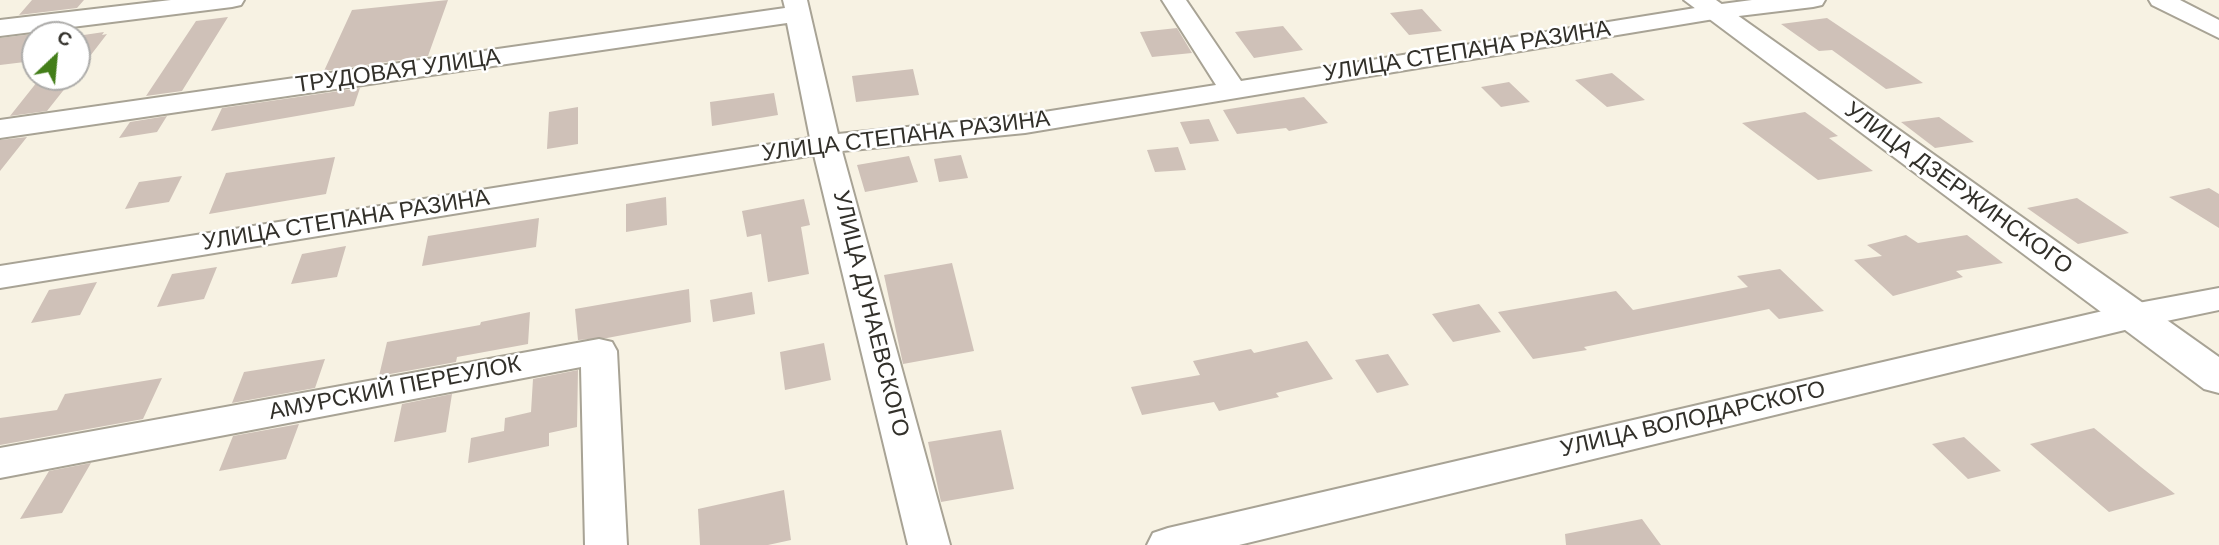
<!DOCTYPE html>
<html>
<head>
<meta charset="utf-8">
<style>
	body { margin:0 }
	#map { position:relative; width:2219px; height:545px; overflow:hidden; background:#f7f2e3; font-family:"DM Sans",sans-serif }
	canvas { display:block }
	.north { position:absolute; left:21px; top:21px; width:70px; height:70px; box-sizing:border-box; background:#fff; border:2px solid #adacaa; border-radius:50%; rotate:26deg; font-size:19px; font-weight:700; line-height:28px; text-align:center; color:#32302a }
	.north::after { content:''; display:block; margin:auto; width:24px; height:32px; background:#437e19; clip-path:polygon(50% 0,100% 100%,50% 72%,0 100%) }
</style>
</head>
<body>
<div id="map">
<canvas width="2219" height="545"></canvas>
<div class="north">С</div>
</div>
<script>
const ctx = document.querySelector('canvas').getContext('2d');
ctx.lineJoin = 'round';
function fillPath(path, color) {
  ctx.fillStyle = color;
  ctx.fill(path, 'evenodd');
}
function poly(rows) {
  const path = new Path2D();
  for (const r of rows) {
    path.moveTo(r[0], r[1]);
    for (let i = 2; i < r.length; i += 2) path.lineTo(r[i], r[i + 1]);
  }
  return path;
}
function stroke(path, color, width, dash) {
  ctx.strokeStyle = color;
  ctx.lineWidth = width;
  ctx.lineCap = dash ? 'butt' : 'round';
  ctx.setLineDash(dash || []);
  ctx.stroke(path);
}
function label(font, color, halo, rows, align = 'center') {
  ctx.font = font + ' "DM Sans",sans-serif';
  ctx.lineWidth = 5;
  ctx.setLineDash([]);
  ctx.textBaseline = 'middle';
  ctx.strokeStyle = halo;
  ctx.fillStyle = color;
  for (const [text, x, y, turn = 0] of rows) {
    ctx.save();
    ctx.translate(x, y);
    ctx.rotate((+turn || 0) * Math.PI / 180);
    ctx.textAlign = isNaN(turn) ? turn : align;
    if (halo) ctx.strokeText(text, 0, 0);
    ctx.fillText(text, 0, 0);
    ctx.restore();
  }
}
const building = poly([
	[32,0,84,0,77,8,19,15],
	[448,0,428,56,324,71,352,10],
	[1422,9,1442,31,1409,35,1390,13],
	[228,17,182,91,146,96,196,21],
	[1827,18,1891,61,1923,83,1886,89,1832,50,1819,51,1781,24],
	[1283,26,1303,50,1254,58,1235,32],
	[1177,28,1192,53,1152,57,1140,32],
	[58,31,55,35,35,35,33,61,0,65,0,38],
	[104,32,102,35,107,34,77,73,77,36],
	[913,69,919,95,856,102,852,76],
	[1612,73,1645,100,1607,107,1575,80],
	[41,77,74,77,47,111,10,116],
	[1509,82,1530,102,1501,107,1481,87],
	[360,88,354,106,211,131,222,108],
	[774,93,778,115,712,126,710,102],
	[1304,97,1328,123,1289,131,1286,128,1237,134,1223,110],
	[578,107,578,144,547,149,549,112],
	[1805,112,1838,136,1829,138,1873,171,1818,180,1742,123],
	[167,116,157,132,119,138,130,122],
	[1939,117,1974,142,1935,148,1901,122],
	[1209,119,1219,141,1190,144,1180,122],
	[27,137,0,171,0,140],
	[1178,147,1186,170,1155,172,1147,150],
	[961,155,968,178,939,182,934,159],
	[909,156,918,182,865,192,857,165],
	[335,157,326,194,209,214,226,173],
	[182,176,169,202,125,209,139,182],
	[2209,188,2219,194,2219,228,2169,197],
	[666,197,667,225,626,232,626,204],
	[2077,198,2129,233,2078,244,2027,208],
	[804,199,810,225,801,227,809,274,768,282,761,234,747,237,742,211],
	[539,218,536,247,422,266,428,236],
	[1906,235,1918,243,1967,235,2003,263,1956,271,1963,277,1893,296,1854,260,1882,256,1867,245],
	[346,246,337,277,291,284,302,254],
	[952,263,974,351,903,364,884,275],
	[217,267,204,299,157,307,172,274],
	[1780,269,1824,311,1779,319,1769,309,1584,347,1587,350,1533,359,1498,312,1616,291,1633,310,1748,287,1737,276],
	[97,282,80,315,31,323,49,290],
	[689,289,691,322,607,338,578,340,575,309],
	[752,292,755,314,713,322,710,300],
	[1479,304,1501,332,1453,342,1432,314],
	[530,312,528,344,457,357,456,362,379,376,387,342,480,325,481,322],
	[1307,341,1333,379,1276,393,1279,397,1219,411,1214,402,1142,415,1131,387,1200,375,1193,361,1251,349,1254,353],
	[824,343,831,380,785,390,780,352],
	[1388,354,1409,385,1377,393,1355,360],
	[325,359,315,388,232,403,244,372],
	[578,370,577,427,549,433,549,446,468,463,471,438,504,431,505,418,531,412,533,379],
	[162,378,143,419,0,445,0,418,57,410,65,394],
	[452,394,446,432,394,442,402,404],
	[299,424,286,459,219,471,233,436],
	[2094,428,2141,467,2175,494,2109,512,2030,444],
	[1001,430,1014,489,941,502,928,442],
	[1964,437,2001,471,1968,479,1932,444],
	[91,463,62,513,20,519,49,471],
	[784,490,791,540,768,545,700,545,698,509],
	[1642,519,1661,545,1566,545,1565,534]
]);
const minor = poly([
	[171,0,244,0,241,5,232,7,0,36,0,20,171,0],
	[783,0,807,0,838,134,1025,115,1216,85,1162,0,1186,0,1241,81,1714,5,1752,0,1825,0,1822,5,1813,7,1714,19,1025,133,842,151,950,545,908,545,814,155,0,288,0,266,810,138,787,23,0,138,0,120,785,8,783,0],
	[2149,0,2180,0,2219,20,2219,38,2152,5,2149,0],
	[2219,288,2219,310,2133,328,1239,545,1147,545,1153,533,1168,528,2133,304,2219,288],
	[599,339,612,342,617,351,627,545,585,545,581,367,0,478,0,448,599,339]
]);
const tertiary = poly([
	[1684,0,1716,0,2219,357,2219,393,2204,389,1684,0]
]);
const streetNames = [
	["УЛИЦА СТЕПАНА РАЗИНА",1467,52,-9],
	["ТРУДОВАЯ УЛИЦА",398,72,-8],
	["УЛИЦА СТЕПАНА РАЗИНА",906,137,-7],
	["УЛИЦА ДЗЕРЖИНСКОГО",1958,189,36],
	["УЛИЦА СТЕПАНА РАЗИНА",346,221,-9],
	["УЛИЦА ДУНАЕВСКОГО",870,314,76],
	["АМУРСКИЙ ПЕРЕУЛОК",395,389,-11],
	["УЛИЦА ВОЛОДАРСКОГО",1693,420,-13]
];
fillPath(building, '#cfc1b8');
stroke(minor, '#a8a395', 4);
stroke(tertiary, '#a8a395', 4);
fillPath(minor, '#fff');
fillPath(tertiary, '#fff');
label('23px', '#32302a', '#fff', streetNames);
</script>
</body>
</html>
